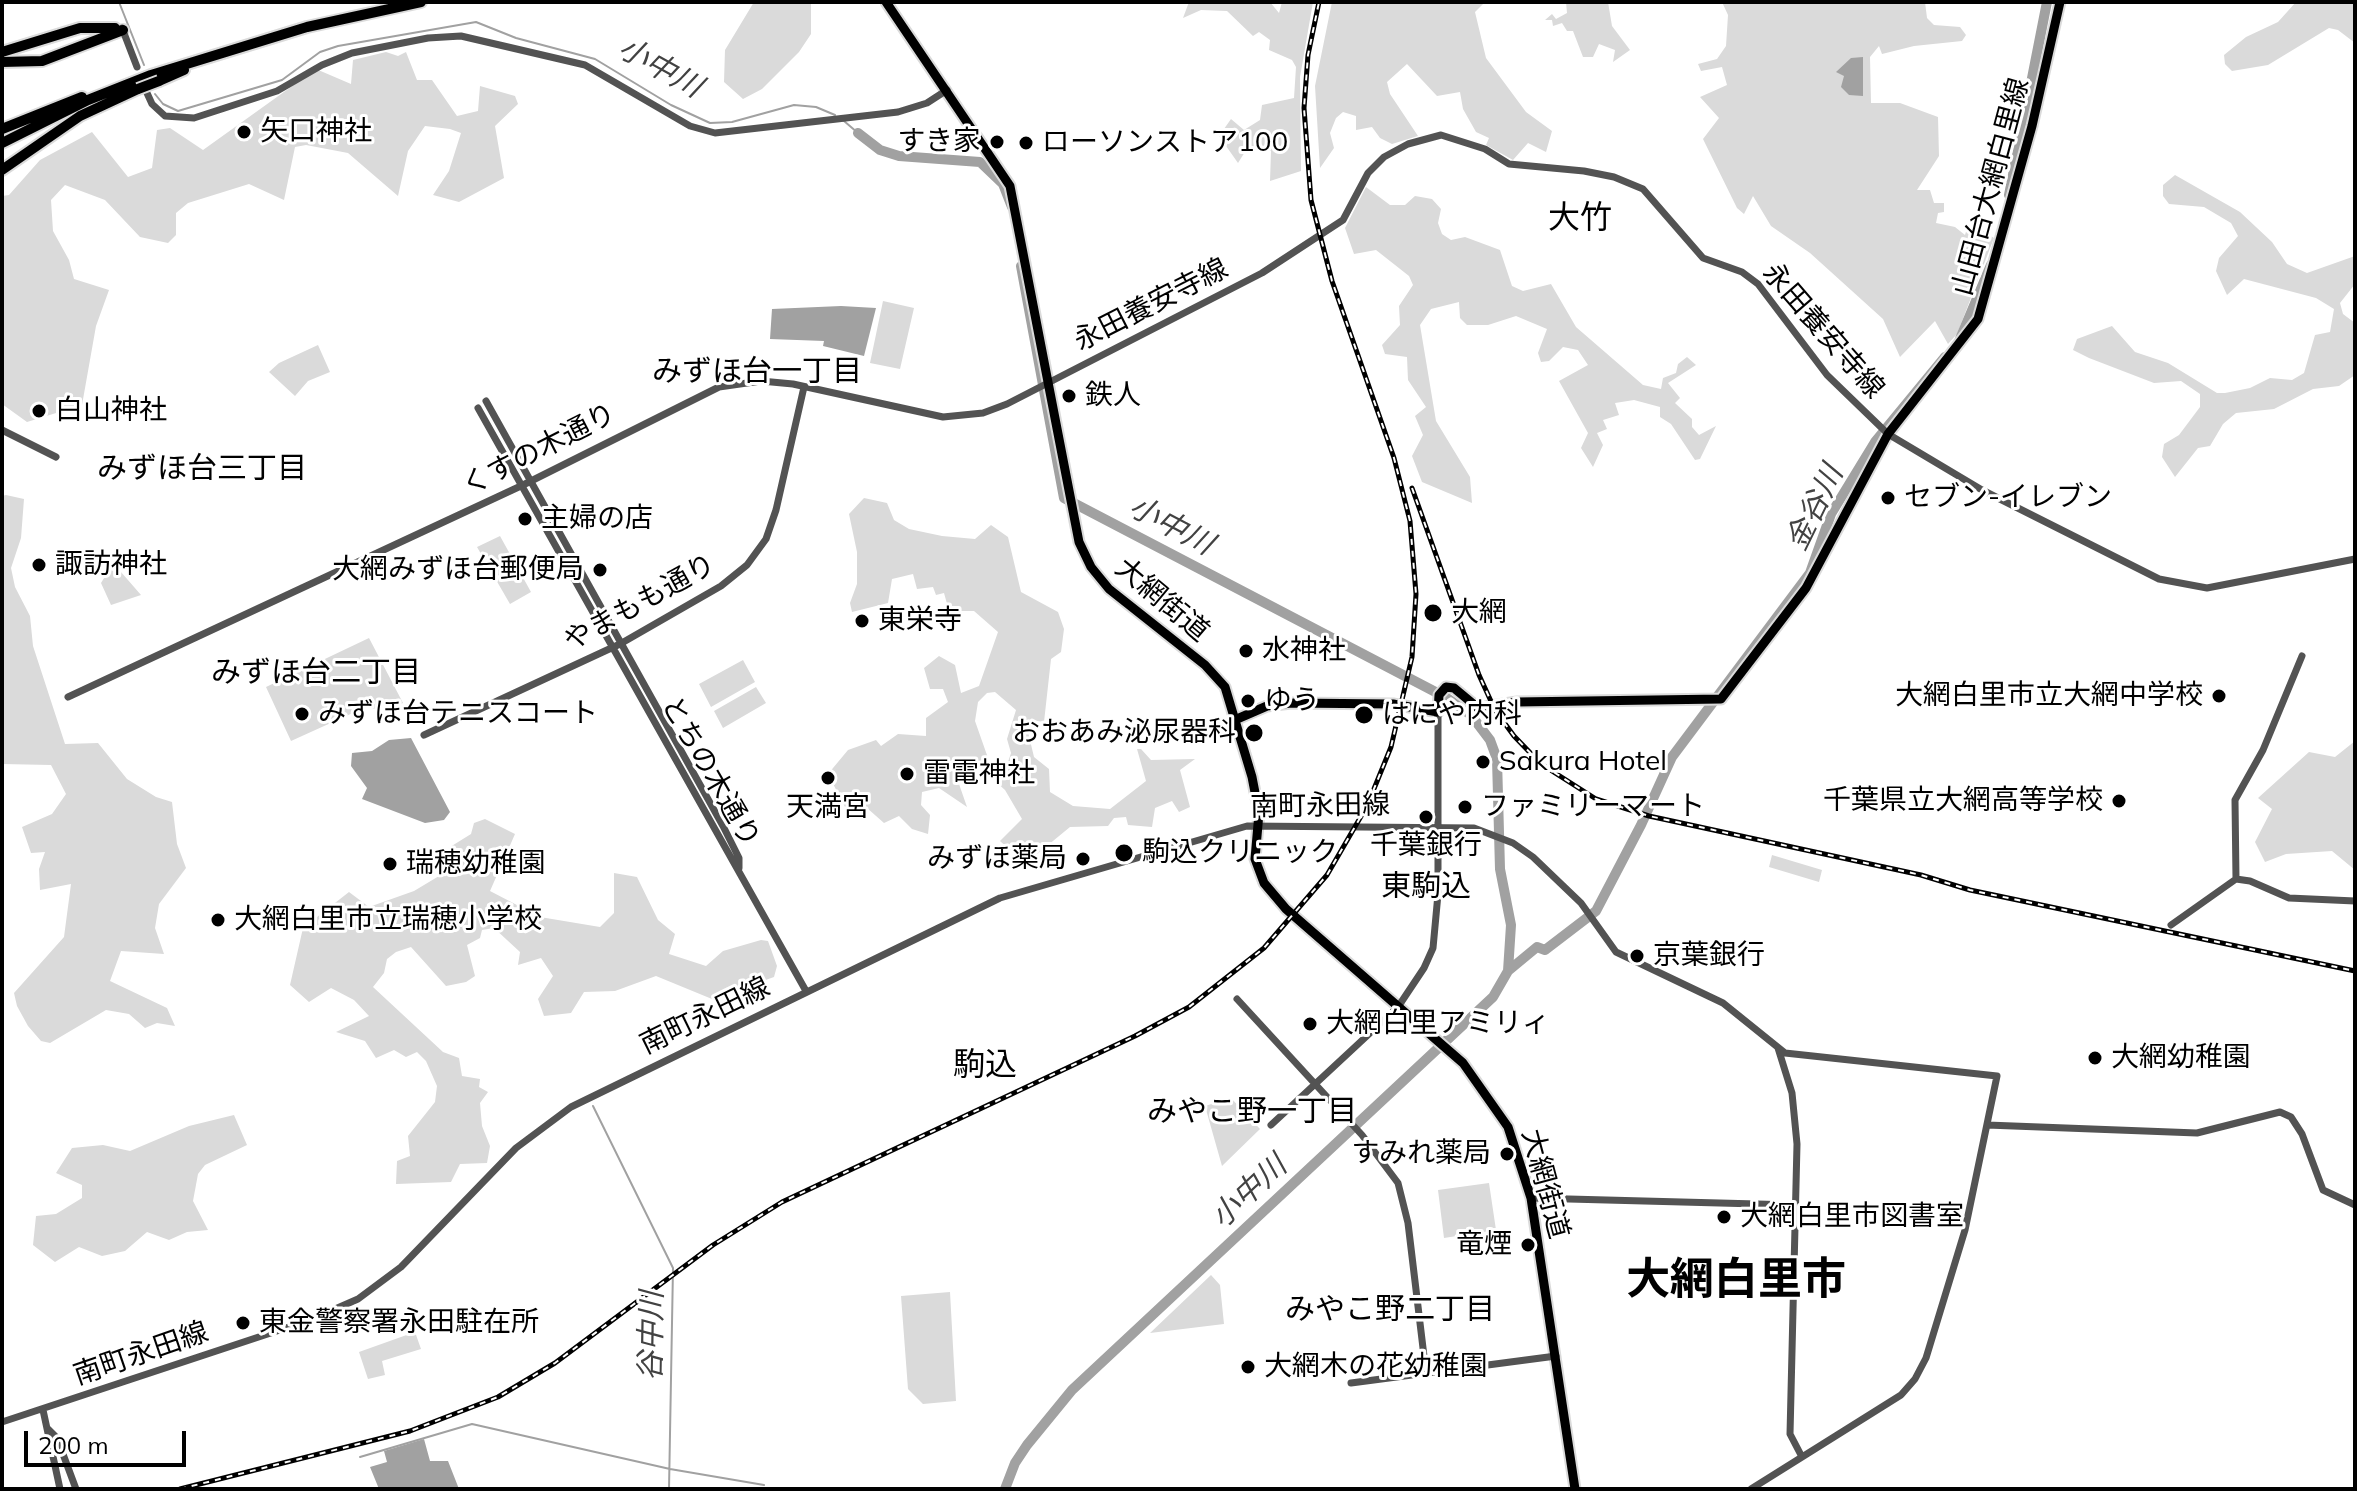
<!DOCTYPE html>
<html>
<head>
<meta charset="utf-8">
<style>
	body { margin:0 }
	#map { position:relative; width:2357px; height:1491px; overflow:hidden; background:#fff; font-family:Mulish,sans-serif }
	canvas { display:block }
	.frame { position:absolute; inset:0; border:4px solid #000; pointer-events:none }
	.scale { position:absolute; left:24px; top:1431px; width:162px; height:36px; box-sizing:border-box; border:4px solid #000; border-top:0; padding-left:10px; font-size:24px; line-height:28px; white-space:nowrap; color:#000; -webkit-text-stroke:6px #fff; paint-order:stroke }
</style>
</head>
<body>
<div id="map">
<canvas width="2357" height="1491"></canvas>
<div class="frame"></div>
<div class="scale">200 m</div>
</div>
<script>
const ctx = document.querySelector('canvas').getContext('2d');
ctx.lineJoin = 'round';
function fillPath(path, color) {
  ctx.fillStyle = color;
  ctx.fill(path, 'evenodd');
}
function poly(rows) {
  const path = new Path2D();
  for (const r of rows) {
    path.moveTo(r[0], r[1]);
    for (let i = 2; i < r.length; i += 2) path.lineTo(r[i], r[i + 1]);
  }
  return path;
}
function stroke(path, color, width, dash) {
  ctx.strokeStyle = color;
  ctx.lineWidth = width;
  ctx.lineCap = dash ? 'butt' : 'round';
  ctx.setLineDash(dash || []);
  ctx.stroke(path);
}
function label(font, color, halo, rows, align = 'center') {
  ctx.font = font + ' Mulish,"Noto Sans JP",sans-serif';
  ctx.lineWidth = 6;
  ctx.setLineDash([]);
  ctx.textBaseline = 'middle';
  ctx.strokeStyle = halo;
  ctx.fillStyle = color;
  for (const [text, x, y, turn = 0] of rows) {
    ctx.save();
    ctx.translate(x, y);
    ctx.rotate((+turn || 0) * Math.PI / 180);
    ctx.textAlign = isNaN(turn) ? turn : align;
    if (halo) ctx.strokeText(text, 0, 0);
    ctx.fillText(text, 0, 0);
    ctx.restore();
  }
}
const green = poly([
	[754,2,811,2,811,34,799,52,762,89,743,99,724,82,725,50],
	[1189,2,1270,2,1279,13,1282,2,1313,2,1300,77,1301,171,1270,181,1271,151,1248,147,1238,163,1219,136,1231,119,1244,130,1260,120,1262,105,1294,98,1296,67,1292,60,1269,50,1270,40,1259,32,1253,36,1227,11,1201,10,1183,18],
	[1332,2,1485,2,1475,12,1486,58,1526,112,1552,131,1546,152,1528,143,1513,160,1486,145,1489,138,1476,132,1463,109,1460,92,1437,96,1407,64,1387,82,1390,94,1418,136,1392,144,1380,138,1372,127,1356,130,1356,116,1343,112,1336,118,1330,133,1334,148,1320,168,1315,86],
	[1566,2,1608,2,1612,26,1630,50,1613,62,1615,50,1599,44,1593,57,1583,57,1573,31,1567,31,1562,23,1553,26,1552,20,1545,20,1552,14,1556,19,1567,13],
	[1722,2,1925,2,1927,18,1934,25,1960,27,1966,35,1962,41,1914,46,1882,54,1879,46,1870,57,1871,103,1900,103,1938,117,1939,156,1917,190,1930,190,1934,203,1944,203,1944,212,1938,213,1936,223,1955,227,1965,235,1969,222,1994,238,1957,334,1948,344,1935,321,1900,357,1883,319,1810,253,1771,226,1753,196,1744,214,1737,208,1703,139,1719,118,1700,97,1727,85,1722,67,1701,71,1698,64,1717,59,1726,46,1728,15],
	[2296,2,2355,2,2355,43,2338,30,2329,28,2268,65,2232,71,2225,64,2224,55,2246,37,2278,22],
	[386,52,398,56,406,52,417,80,432,80,457,116,478,111,480,86,515,96,518,104,495,126,504,178,459,202,433,195,449,171,461,133,450,129,425,126,408,151,398,196,348,153,306,145,295,147,284,200,249,184,188,203,176,213,176,235,168,243,140,237,105,200,65,185,51,200,53,231,69,260,74,279,109,290,96,326,82,405,27,422,2,404,2,196,9,195,40,160,92,132,128,177,152,168,157,130,170,128,203,150,316,69,351,84,353,60],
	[2175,175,2240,212,2272,242,2287,264,2307,273,2355,256,2355,284,2340,303,2343,314,2355,323,2355,375,2339,386,2313,389,2274,409,2236,413,2223,424,2210,446,2198,448,2175,477,2162,457,2164,444,2179,435,2200,407,2200,394,2181,381,2154,383,2089,358,2073,350,2077,339,2112,326,2135,352,2168,363,2217,393,2225,393,2250,388,2270,378,2292,380,2304,373,2315,335,2330,332,2334,309,2316,298,2244,279,2227,295,2216,271,2219,258,2238,236,2231,223,2204,207,2169,204,2163,196,2163,185],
	[1366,187,1390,205,1405,205,1415,196,1432,199,1441,209,1438,223,1442,234,1451,240,1465,237,1500,250,1512,286,1523,291,1551,284,1576,327,1643,385,1661,389,1663,378,1676,373,1678,364,1687,357,1696,365,1668,383,1680,398,1675,403,1692,419,1692,427,1699,435,1716,426,1700,459,1695,460,1671,424,1660,417,1660,407,1634,400,1615,403,1619,415,1603,420,1607,429,1597,433,1603,445,1593,467,1581,448,1588,433,1559,381,1588,365,1578,350,1563,347,1549,361,1541,362,1538,353,1547,329,1516,316,1488,325,1467,325,1460,318,1459,302,1431,309,1420,325,1436,421,1470,477,1472,503,1422,482,1412,456,1423,435,1415,416,1426,407,1408,380,1407,357,1385,354,1382,345,1400,325,1399,306,1413,285,1409,276,1376,250,1354,254,1345,228],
	[883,301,914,308,900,369,870,363],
	[318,345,330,372,308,381,295,396,269,372,279,363],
	[6,495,24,499,21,538,11,568,15,587,30,616,33,646,65,744,98,743,127,779,156,797,172,802,177,844,186,868,159,904,155,928,164,954,121,951,110,981,167,1008,175,1026,157,1023,145,1028,129,1014,106,1010,50,1043,41,1041,28,1026,17,1006,14,993,64,937,71,884,40,890,39,869,45,852,31,853,22,827,52,814,66,794,51,765,2,764,2,496],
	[864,498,887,503,894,520,909,529,942,536,975,539,991,525,1008,537,1021,592,1058,612,1064,629,1061,652,1051,659,1044,722,1031,720,1028,732,1034,757,1049,769,1050,792,1073,806,1110,809,1146,781,1137,749,1141,749,1151,760,1195,759,1180,770,1190,807,1179,812,1172,801,1155,808,1152,827,1128,825,1126,817,1114,818,1108,826,1070,827,1025,864,1000,841,1022,819,1005,790,996,782,993,771,999,765,1007,765,1011,753,1007,739,1016,710,995,692,987,693,978,702,975,721,988,758,985,763,967,766,959,784,967,807,939,788,922,792,921,805,930,815,928,834,912,829,899,816,884,823,867,808,845,807,828,774,848,750,876,740,881,746,898,734,926,736,926,718,948,702,943,689,930,689,924,668,939,656,955,665,961,693,979,686,998,632,974,611,949,611,944,593,936,595,933,587,917,589,913,574,892,579,888,603,852,612,850,603,857,584,857,552,849,514],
	[500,536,531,592,510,604,477,547],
	[112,565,121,572,141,595,111,605,101,583],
	[369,638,403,703,385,711,366,707,291,741,266,687],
	[743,660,755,682,711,707,699,684],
	[756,687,766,703,723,728,714,711],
	[2355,741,2355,870,2332,851,2286,854,2265,862,2255,842,2272,809,2258,798,2309,752,2335,757],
	[485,819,515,834,490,891,540,917,600,927,614,913,614,873,637,877,658,920,675,934,669,954,706,966,723,951,761,940,768,941,777,966,774,977,712,999,656,976,615,991,584,992,571,1013,544,1016,538,999,553,976,541,958,518,965,520,952,494,928,482,930,480,938,467,945,475,976,466,982,446,986,411,947,396,952,387,959,384,973,373,987,443,1052,459,1058,462,1076,480,1079,479,1087,488,1092,480,1103,482,1126,490,1146,487,1163,460,1164,451,1182,396,1184,397,1161,410,1156,408,1136,435,1102,437,1086,426,1061,417,1052,406,1057,394,1050,376,1058,365,1041,336,1032,369,1016,354,1000,331,988,309,1002,290,985,303,928,349,892,369,907,414,891,444,873,442,852,471,834,474,823],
	[1772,855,1822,870,1819,882,1769,867],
	[1231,1098,1260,1129,1222,1166,1205,1106],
	[234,1115,247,1145,205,1165,198,1174,193,1201,208,1230,187,1232,169,1240,147,1232,125,1251,102,1256,79,1247,55,1262,33,1245,36,1216,56,1214,82,1198,82,1185,56,1173,72,1148,103,1145,130,1151,189,1126],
	[1489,1183,1496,1230,1444,1238,1438,1190],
	[1211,1275,1220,1285,1224,1324,1150,1333],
	[950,1292,956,1401,923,1404,908,1389,901,1296],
	[415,1332,421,1349,382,1361,385,1375,368,1379,359,1352]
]);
const water = poly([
	[1863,57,1863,96,1849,95,1841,87,1844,76,1836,72,1851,58],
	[841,306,876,308,864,356,823,346,824,341,770,339,772,309],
	[411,738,450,812,444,820,425,823,362,799,367,788,351,766,352,753,372,751,389,740],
	[424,1439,430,1461,448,1461,459,1489,379,1489,370,1467,387,1462,384,1451]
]);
const stream = poly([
	[119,2,144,65],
	[155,94,163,104,178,111,282,80,320,52,338,46,476,22,516,38,595,59,671,105,710,123,732,122,794,105,816,107,835,115],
	[844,121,858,133],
	[593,1106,673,1268,669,1489],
	[360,1457,472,1424,670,1469,764,1485]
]);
const river = poly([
	[858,133,880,150,899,156,980,162,1003,184,1012,207],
	[2009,195,2047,2],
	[1960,339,1991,265],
	[1508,971,1537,947,1545,950,1596,911,1641,825,1672,757,1810,573,1831,514,1875,442,1945,357],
	[1005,1489,1015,1463,1027,1445,1072,1390,1493,997,1508,971,1511,925,1500,869,1497,759,1490,740,1471,715,1447,698,1064,498,1021,266]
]);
const minor = poly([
	[122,28,137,67],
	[147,93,152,104,165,116,194,118,277,91,322,65,352,53,428,38,461,36,585,65,690,126,715,133,898,112,927,103,947,90],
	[486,401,723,826,739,858,739,868],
	[478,408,806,991],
	[2,430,56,457],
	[68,697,523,485,719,387,761,381,793,384,943,417,983,413,1007,404,1262,273,1343,220,1368,173,1384,157,1408,144,1441,135,1485,149,1509,164,1584,171,1614,177,1643,189,1703,258,1742,272,1758,284,1827,375,1888,434,1982,490,2159,579,2207,588,2355,559],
	[424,735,620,644,721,586,747,565,766,539,776,510,804,387],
	[2236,879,2235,800,2263,750,2302,656],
	[2171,925,2236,879,2250,881,2289,898,2355,901],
	[1237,999,1362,1135,1398,1183,1408,1223,1426,1373],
	[1778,1048,1792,1093,1797,1144,1790,1434,1802,1457],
	[1271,1125,1398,1007,1424,968,1433,948,1438,894,1438,712],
	[1987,1125,2197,1133,2280,1112,2291,1117,2302,1134,2323,1190,2355,1205],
	[1531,1198,1795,1205],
	[1351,1383,1556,1356],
	[43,1410,60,1489],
	[2,1422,310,1320,358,1299,401,1267,516,1148,571,1107,1000,898,1247,826,1474,828,1513,843,1533,857,1581,903,1616,952,1723,1003,1785,1053,1997,1076,1965,1230,1926,1358,1915,1379,1901,1395,1751,1489],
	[48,1429,57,1438,76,1489]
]);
const major = poly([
	[886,2,1010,186,1079,542,1091,567,1109,589,1205,665,1225,687,1252,777,1259,813,1255,859,1264,883,1286,909,1463,1063,1508,1127,1531,1198,1575,1489],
	[1237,719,1267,706,1291,703,1393,704,1438,712,1439,695,1446,687,1454,688,1478,708,1517,702,1721,699,1806,588,1888,434,1978,319,2032,126,2060,2]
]);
const highway = poly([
	[2,52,80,28,115,28],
	[2,62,42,61,123,30],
	[159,81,184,70],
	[2,129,82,97],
	[2,143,88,100,151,75,307,27,421,2],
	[2,170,80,116,138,89]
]);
const rail = poly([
	[1412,488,1479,675,1495,710,1514,736,1541,764,1596,799,1649,816,1921,875,1970,890,2355,971],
	[180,1489,410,1431,498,1397,555,1363,713,1245,782,1202,1135,1036,1189,1007,1264,948,1327,875,1367,806,1391,747,1412,657,1416,594,1410,521,1394,458,1332,281,1311,200,1304,108,1308,55,1319,2]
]);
const highwayBridge = poly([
	[138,89,159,81]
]);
const markers = [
	[244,132,8,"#000"],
	[997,142,8,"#000"],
	[1026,143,8,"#000"],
	[1069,396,8,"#000"],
	[39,411,8,"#000"],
	[1888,498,8,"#000"],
	[525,519,8,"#000"],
	[39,565,8,"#000"],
	[600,570,8,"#000"],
	[1433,613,10,"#000"],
	[862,621,8,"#000"],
	[1246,651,8,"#000"],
	[2219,696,8,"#000"],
	[1248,701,8,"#000"],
	[302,714,8,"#000"],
	[1364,715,10,"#000"],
	[1254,733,10,"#000"],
	[1483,762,8,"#000"],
	[907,774,8,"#000"],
	[828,778,8,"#000"],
	[2119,801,8,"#000"],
	[1465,807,8,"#000"],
	[1426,817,8,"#000"],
	[1124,853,10,"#000"],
	[1083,859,8,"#000"],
	[390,864,8,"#000"],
	[218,920,8,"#000"],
	[1637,956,8,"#000"],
	[1310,1024,8,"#000"],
	[2095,1058,8,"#000"],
	[1507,1154,8,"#000"],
	[1724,1217,8,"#000"],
	[1528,1245,8,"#000"],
	[243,1323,8,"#000"],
	[1248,1367,8,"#000"]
];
const poiNames = [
	["矢口神社",260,132],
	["すき家",981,142,"right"],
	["ローソンストア100",1042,143],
	["鉄人",1085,396],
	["白山神社",55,411],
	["セブン-イレブン",1904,498],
	["主婦の店",541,519],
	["諏訪神社",55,565],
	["大網みずほ台郵便局",584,570,"right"],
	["大網",1451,613],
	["東栄寺",878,621],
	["水神社",1262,651],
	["大網白里市立大網中学校",2203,696,"right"],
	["ゆう",1264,701],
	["みずほ台テニスコート",318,714],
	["はにや内科",1382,715],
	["おおあみ泌尿器科",1236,733,"right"],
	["Sakura Hotel",1499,762],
	["雷電神社",923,774],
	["千葉県立大網高等学校",2103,801,"right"],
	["ファミリーマート",1481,807],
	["天満宮",828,808,"center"],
	["千葉銀行",1426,846,"center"],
	["駒込クリニック",1142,853],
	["みずほ薬局",1067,859,"right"],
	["瑞穂幼稚園",406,864],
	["大網白里市立瑞穂小学校",234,920],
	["京葉銀行",1653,956],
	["大網白里アミリィ",1326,1024],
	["大網幼稚園",2111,1058],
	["すみれ薬局",1491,1154,"right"],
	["大網白里市図書室",1740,1217],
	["竜煙",1512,1245,"right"],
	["東金警察署永田駐在所",259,1323],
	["大網木の花幼稚園",1264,1367]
];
const streetNames = [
	["山田台大網白里線",1991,187,-75],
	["永田養安寺線",1151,305,-27],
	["永田養安寺線",1823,331,49],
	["くすの木通り",539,450,-27],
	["大網街道",1162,600,40],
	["やまもも通り",640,603,-29],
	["とちの木通り",710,772,60],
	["南町永田線",1320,806,-1],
	["南町永田線",705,1016,-26],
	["大網街道",1545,1184,75],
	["南町永田線",141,1354,-19]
];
const waterNames = [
	["小中川",660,68,29],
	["金谷川",1815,508,-64],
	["小中川",1171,526,28],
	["小中川",1249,1192,-43],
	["谷中川",652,1336,-89]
];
const neighbourhoodNames = [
	["みずほ台一丁目",757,372],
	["みずほ台三丁目",202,469],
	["みずほ台二丁目",316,673],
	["東駒込",1426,887],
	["みやこ野一丁目",1252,1112],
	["みやこ野二丁目",1390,1310]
];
const quarterNames = [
	["大竹",1580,218],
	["駒込",985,1065]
];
const townNames = [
	["大網白里市",1736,1281]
];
fillPath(green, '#dadada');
fillPath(water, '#a1a1a1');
stroke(stream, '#a1a1a1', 2);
stroke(river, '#a1a1a1', 10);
stroke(major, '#dbdbdb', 13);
stroke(highway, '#dbdbdb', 14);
stroke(minor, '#535353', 7);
stroke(major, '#000', 9);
stroke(highway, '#000', 10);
stroke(rail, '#000', 5);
stroke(rail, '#fff', 2, [6]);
stroke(highwayBridge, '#dbdbdb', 14, []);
stroke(highwayBridge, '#000', 10);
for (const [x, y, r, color] of markers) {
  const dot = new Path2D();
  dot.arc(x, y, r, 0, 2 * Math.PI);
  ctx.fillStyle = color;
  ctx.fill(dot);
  stroke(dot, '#fff', 3);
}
label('28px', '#000', '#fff', poiNames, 'left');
label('28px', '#000', '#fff', streetNames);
label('italic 30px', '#424242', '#fff', waterNames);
label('30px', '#000', '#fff', neighbourhoodNames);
label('32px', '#000', '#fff', quarterNames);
label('bold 44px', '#000', '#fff', townNames);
</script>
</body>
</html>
